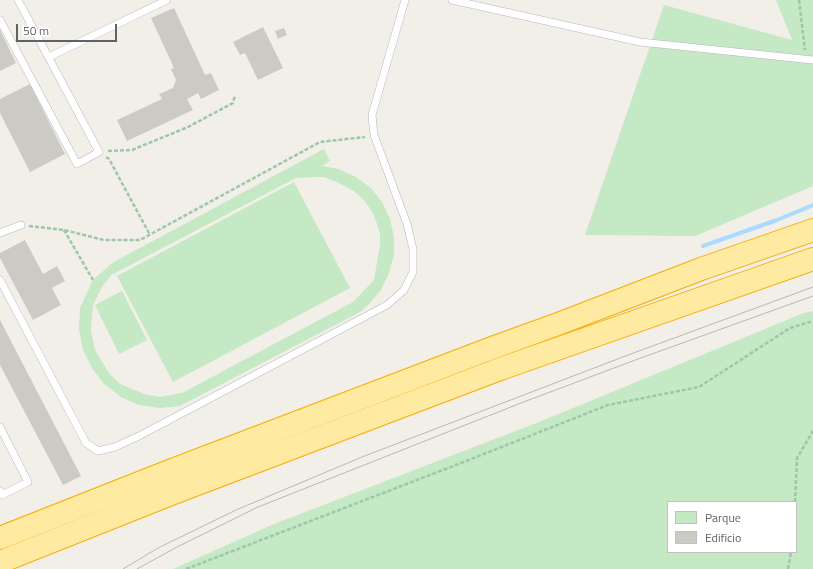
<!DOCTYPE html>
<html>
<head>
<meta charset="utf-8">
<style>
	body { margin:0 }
	#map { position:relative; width:813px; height:569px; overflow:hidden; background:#f1efe8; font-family:"Titillium Web",sans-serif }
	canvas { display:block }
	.legend { position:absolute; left:667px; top:501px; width:130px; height:52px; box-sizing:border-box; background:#fff; border:1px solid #bfc1c3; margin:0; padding:5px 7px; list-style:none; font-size:12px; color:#5f6368 }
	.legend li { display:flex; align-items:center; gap:8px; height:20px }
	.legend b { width:20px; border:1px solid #bfc1c3 }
	.scale { position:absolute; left:16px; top:24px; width:101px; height:18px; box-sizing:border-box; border:2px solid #5f6368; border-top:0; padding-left:5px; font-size:12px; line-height:14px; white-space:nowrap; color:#5f6368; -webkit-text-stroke:3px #fff; paint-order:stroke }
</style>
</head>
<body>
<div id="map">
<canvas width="813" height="569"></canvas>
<ul class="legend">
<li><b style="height:11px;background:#c5e8c5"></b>Parque</li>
<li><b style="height:11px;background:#cccac5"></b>Edificio</li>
</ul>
<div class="scale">50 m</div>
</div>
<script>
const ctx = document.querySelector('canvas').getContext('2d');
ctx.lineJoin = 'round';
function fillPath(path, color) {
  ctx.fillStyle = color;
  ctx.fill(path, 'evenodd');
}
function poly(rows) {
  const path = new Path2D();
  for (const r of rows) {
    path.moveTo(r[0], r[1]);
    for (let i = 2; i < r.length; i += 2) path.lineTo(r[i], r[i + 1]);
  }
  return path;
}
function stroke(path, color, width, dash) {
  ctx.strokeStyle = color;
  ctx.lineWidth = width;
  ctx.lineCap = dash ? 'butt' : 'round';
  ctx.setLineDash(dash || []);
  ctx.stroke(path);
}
const green = poly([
	[776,0,813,0,813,186,695,236,585,235,664,5,792,40],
	[324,149,330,161,322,166,339,169,356,177,371,188,382,202,390,219,394,237,394,255,389,273,381,290,369,304,360,312,180,406,160,408,139,405,121,397,104,384,92,368,83,350,79,329,80,308,93,280,112,263],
	[312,177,324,177,341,184,354,191,365,201,374,215,380,233,380,245,374,280,353,302,182,393,160,397,144,394,120,384,109,373,95,350,91,330,93,305,102,287,111,275,296,178],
	[294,182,350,288,173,382,117,276],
	[122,291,147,340,119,354,95,305],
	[813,311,813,569,173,569,274,524,539,422,804,313],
	[668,502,796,502,796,552,668,552]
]);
const stream = poly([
	[703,246,777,220,813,205]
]);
const building = poly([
	[174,8,205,75,211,73,219,90,201,99,198,93,187,99,193,110,127,141,117,120,162,99,159,94,173,88,176,80,171,69,174,68,151,18],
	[263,27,283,68,258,80,245,53,240,55,233,42],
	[284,28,287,35,278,39,275,31],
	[0,30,16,63,0,71],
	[30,84,65,154,30,172,0,113,0,99],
	[25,240,43,274,57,266,65,281,52,288,61,305,33,320,0,258,0,253],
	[0,320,81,476,63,485,0,365]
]);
const path = poly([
	[799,0,805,50],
	[108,151,132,150,188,127,233,103,235,95],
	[106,157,109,159,150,235],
	[29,226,64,230,104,240,140,240,320,142,365,137],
	[64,230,93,280],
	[795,502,797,458,813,431],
	[186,569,461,463,608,405,699,387,790,328,813,321],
	[788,569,791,552]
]);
const service = poly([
	[452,0,640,42,813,60],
	[0,20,77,164,99,152,18,0],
	[49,57,167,0],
	[0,233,21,225],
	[0,280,86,443,98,451,115,447,139,436,387,305,404,290,413,272,413,249,407,224,374,135,372,115,405,0],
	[0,427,28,482,2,495,0,491]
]);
const trunk = poly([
	[0,538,167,472,492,348,558,324,701,269,813,230],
	[0,562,176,492,500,369,813,259]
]);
const tram = poly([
	[123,569,158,548,236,510,362,457,628,355,813,287],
	[137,569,177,547,258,507,521,403,638,359,813,296]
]);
fillPath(green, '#c5e8c5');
stroke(stream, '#aadaff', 4);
fillPath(building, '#cccac5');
stroke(service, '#b5b8bc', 8);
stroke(trunk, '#f9ab00', 24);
stroke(path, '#9cc7a9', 2.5, [4, 2]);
stroke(service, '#fff', 7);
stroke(trunk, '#feeaa1', 22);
stroke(tram, '#b6b7b8', 1);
</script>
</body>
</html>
